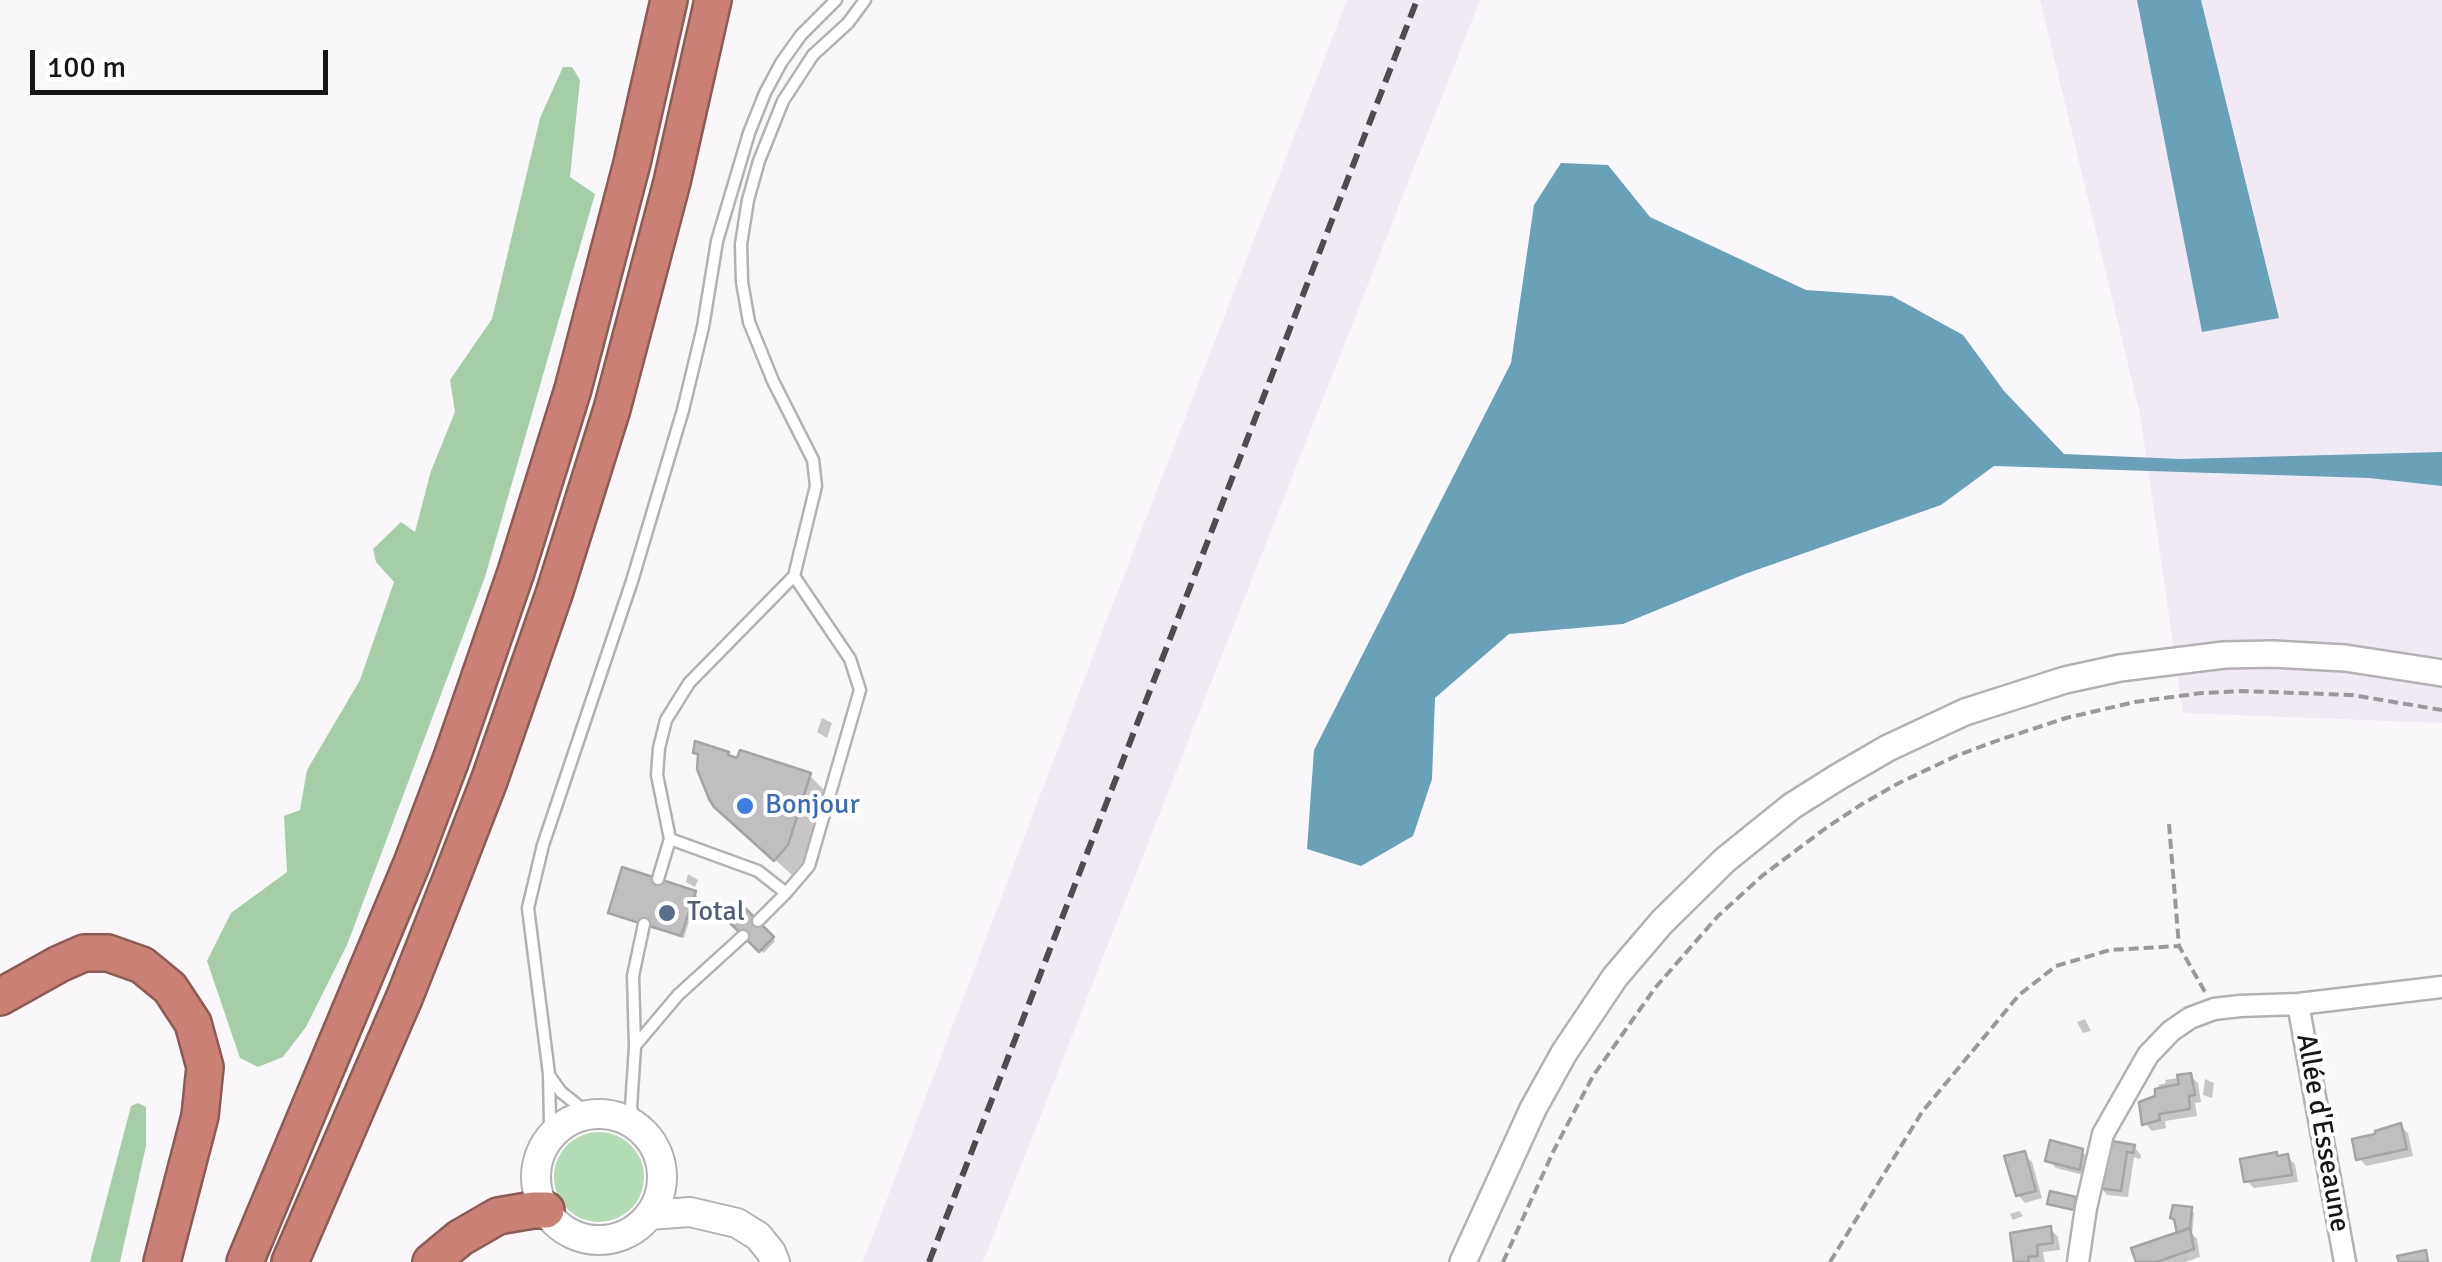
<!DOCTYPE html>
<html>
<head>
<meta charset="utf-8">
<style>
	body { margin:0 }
	#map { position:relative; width:2442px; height:1262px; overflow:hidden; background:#faf7fb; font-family:Signika,sans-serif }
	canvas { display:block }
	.scale { position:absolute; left:30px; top:50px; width:298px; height:45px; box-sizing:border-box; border:5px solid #161517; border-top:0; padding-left:12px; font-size:30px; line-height:35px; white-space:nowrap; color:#161517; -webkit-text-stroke:8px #fff; paint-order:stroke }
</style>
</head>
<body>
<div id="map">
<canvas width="2442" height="1262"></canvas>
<div class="scale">100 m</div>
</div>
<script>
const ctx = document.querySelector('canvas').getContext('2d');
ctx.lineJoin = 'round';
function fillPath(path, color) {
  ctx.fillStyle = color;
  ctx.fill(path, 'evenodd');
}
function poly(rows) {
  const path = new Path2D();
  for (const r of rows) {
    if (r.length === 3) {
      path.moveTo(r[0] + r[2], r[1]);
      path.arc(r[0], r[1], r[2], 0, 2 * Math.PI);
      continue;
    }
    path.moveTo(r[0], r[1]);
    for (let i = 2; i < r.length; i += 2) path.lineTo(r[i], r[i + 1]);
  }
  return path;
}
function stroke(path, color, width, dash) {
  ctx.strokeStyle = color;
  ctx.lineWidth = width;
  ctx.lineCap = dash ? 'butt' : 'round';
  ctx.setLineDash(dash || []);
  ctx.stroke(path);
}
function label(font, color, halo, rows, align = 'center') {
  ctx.font = font + ' Signika,sans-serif';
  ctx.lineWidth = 8;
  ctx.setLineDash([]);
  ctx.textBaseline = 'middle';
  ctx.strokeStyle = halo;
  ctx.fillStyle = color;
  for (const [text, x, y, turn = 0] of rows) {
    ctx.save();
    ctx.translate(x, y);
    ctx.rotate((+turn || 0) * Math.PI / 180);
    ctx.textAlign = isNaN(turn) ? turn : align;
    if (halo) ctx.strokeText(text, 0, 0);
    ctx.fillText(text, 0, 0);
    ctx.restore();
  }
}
const built = poly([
	[1347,0,1480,0,983,1262,863,1262,1109,614],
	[2040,0,2442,0,2442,723,2183,713,2140,414]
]);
const green = poly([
	[599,1177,45]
]);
const forest = poly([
	[563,67,572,67,580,80,570,177,595,194,485,577,347,945,306,1027,283,1057,258,1067,240,1058,207,961,231,913,287,872,284,816,300,810,307,770,360,680,394,582,376,562,373,549,401,522,415,532,431,471,455,412,450,380,492,319,540,118],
	[138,1103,146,1107,146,1146,120,1262,90,1262,131,1106]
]);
const water = poly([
	[2137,0,2201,0,2279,318,2202,332],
	[1561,163,1608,165,1650,217,1806,290,1892,296,1963,335,2004,391,2064,454,2180,459,2442,452,2442,486,2369,478,1994,466,1941,505,1745,574,1623,624,1509,634,1435,698,1432,779,1413,836,1361,866,1307,849,1314,750,1511,363,1534,205]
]);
const shadow = poly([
	[822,718,832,723,827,738,817,732],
	[728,754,733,759,810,776,826,792,804,861,792,875,716,806],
	[688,874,698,880,695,887,686,882],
	[694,893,697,896,684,938,614,915,610,912],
	[742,908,775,941,764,953,730,920],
	[2085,1019,2091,1031,2083,1033,2077,1022],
	[2190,1076,2198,1083,2201,1102,2195,1103,2197,1116,2165,1121,2166,1128,2152,1131,2145,1123,2158,1098,2161,1090,2158,1085,2166,1083,2165,1080],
	[2205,1079,2214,1083,2212,1098,2203,1095],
	[2400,1126,2408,1133,2413,1156,2366,1166,2359,1158],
	[2134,1147,2141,1155,2140,1159,2134,1157,2128,1197,2107,1195,2100,1187,2101,1168],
	[2082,1151,2089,1159,2087,1176,2056,1168,2048,1160],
	[2024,1154,2032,1162,2042,1198,2025,1203,2018,1195],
	[2276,1155,2279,1158,2287,1157,2295,1164,2298,1182,2254,1188,2247,1181],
	[2190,1210,2194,1213,2192,1234,2197,1239,2200,1257,2185,1262,2138,1262,2180,1234],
	[2019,1211,2023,1216,2013,1220,2010,1214],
	[2050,1229,2058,1237,2060,1250,2043,1252,2045,1262,2017,1262]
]);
const building = poly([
	[695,741,729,752,728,755,737,758,740,750,811,773,788,845,774,861,714,807,709,799,697,769,698,754,693,753,695,741],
	[622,867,696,891,681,936,608,913,622,867],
	[742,905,774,937,759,952,727,920,742,905],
	[2191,1073,2195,1095,2189,1096,2190,1109,2159,1114,2160,1120,2142,1125,2139,1102,2155,1096,2155,1089,2179,1084,2177,1075,2191,1073],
	[2401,1123,2407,1149,2356,1160,2352,1139,2375,1134,2375,1131,2401,1123],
	[2050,1140,2083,1149,2080,1170,2045,1161,2050,1140],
	[2106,1140,2135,1145,2133,1153,2127,1152,2121,1191,2097,1188,2106,1140],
	[2025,1151,2036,1191,2016,1196,2004,1156,2025,1151],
	[2277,1152,2277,1156,2288,1154,2292,1175,2244,1182,2240,1159,2277,1152],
	[2050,1191,2076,1197,2074,1210,2047,1204,2050,1191],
	[2173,1205,2192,1207,2190,1228,2177,1233,2174,1219,2170,1218,2173,1205],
	[2051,1226,2053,1243,2037,1245,2038,1256,2028,1257,2029,1262,2014,1262,2010,1233,2051,1226],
	[2190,1228,2194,1249,2157,1262,2136,1262,2131,1248,2190,1228],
	[2426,1250,2428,1262,2399,1262,2397,1256,2426,1250]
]);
const path = poly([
	[2169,824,2179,946,2205,992],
	[1503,1262,1554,1150,1593,1076,1655,988,1718,916,1762,876,1826,828,1862,804,1899,783,1956,756,1999,740,2066,718,2135,702,2202,693,2242,691,2352,695,2442,710],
	[1830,1262,1922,1112,2019,995,2056,966,2110,950,2179,946]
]);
const service = poly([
	[670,839,758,871,786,893],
	[658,879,670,839,657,775,659,748,666,720,689,683,794,576,816,486,813,460,773,381,749,322,742,282,741,244,748,200,759,161,783,101,813,55,848,23,865,0],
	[758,921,786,893,809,866,860,690,850,659,794,576],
	[635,1046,678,995,743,936],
	[549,1075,561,1092,590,1115],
	[635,1125,631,1107,635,1047,633,976,644,924],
	[546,1143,550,1122,549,1074,528,908,543,845,632,581,683,410,703,327,717,241,749,133,765,93,781,63,801,35,836,0]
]);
const minor = poly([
	[2298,1004,2345,1262],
	[2078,1262,2086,1208,2103,1134,2148,1055,2171,1031,2190,1018,2214,1009,2240,1006,2298,1004,2442,987]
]);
const tertiary = poly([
	[1463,1262,1533,1109,1564,1053,1615,977,1662,922,1725,860,1792,806,1838,777,1888,748,1965,712,2065,680,2120,668,2224,655,2273,654,2345,658,2442,673]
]);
const secondary = poly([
	[599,1177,63],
	[649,1215,690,1212,737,1223,758,1236,771,1252,775,1262]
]);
const motorway = poly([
	[0,997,59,964,84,953,108,953,142,965,170,988,193,1023,205,1067,200,1116,162,1262],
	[245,1262,412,863,452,757,516,572,573,389,632,163,669,0],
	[290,1262,405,996,448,887,489,781,554,594,612,409,672,182,713,0],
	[431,1262,460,1238,498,1216,533,1210,546,1210]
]);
const rail = poly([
	[929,1262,1417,0]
]);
const markers = [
	[745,806,10,"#3f7fe0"],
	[667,913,10,"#5c6f8a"]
];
const shopNames = [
	["Bonjour",765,806]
];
const serviceNames = [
	["Total",687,913]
];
const streetNames = [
	["Allée d'Esseaune",2322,1133,80]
];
fillPath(built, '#f1e9f3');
fillPath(green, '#b3dbb6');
fillPath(forest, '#a5cea8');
fillPath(water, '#69a2b8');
fillPath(shadow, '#0003');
fillPath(building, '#c1bec2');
stroke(building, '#a6a3a6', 2.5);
stroke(service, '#b4b1b5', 15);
stroke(minor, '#b4b1b5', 25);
stroke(tertiary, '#b4b1b5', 30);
stroke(secondary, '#b4b1b5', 32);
stroke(motorway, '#8b5b54', 40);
stroke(path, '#9b989c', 4, [10, 5]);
stroke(service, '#fff', 10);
stroke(minor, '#fff', 20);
stroke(tertiary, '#fff', 25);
stroke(secondary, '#fff', 28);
stroke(motorway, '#ca8075', 35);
stroke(rail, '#4d4c4e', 6, [15, 8]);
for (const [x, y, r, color] of markers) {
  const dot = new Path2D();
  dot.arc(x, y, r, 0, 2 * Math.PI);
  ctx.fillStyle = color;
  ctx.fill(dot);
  stroke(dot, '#fff', 4);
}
label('28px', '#366cbe', '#fff', shopNames, 'left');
label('28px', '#4e5e75', '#fff', serviceNames, 'left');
label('28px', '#161517', '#fff', streetNames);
</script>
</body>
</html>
